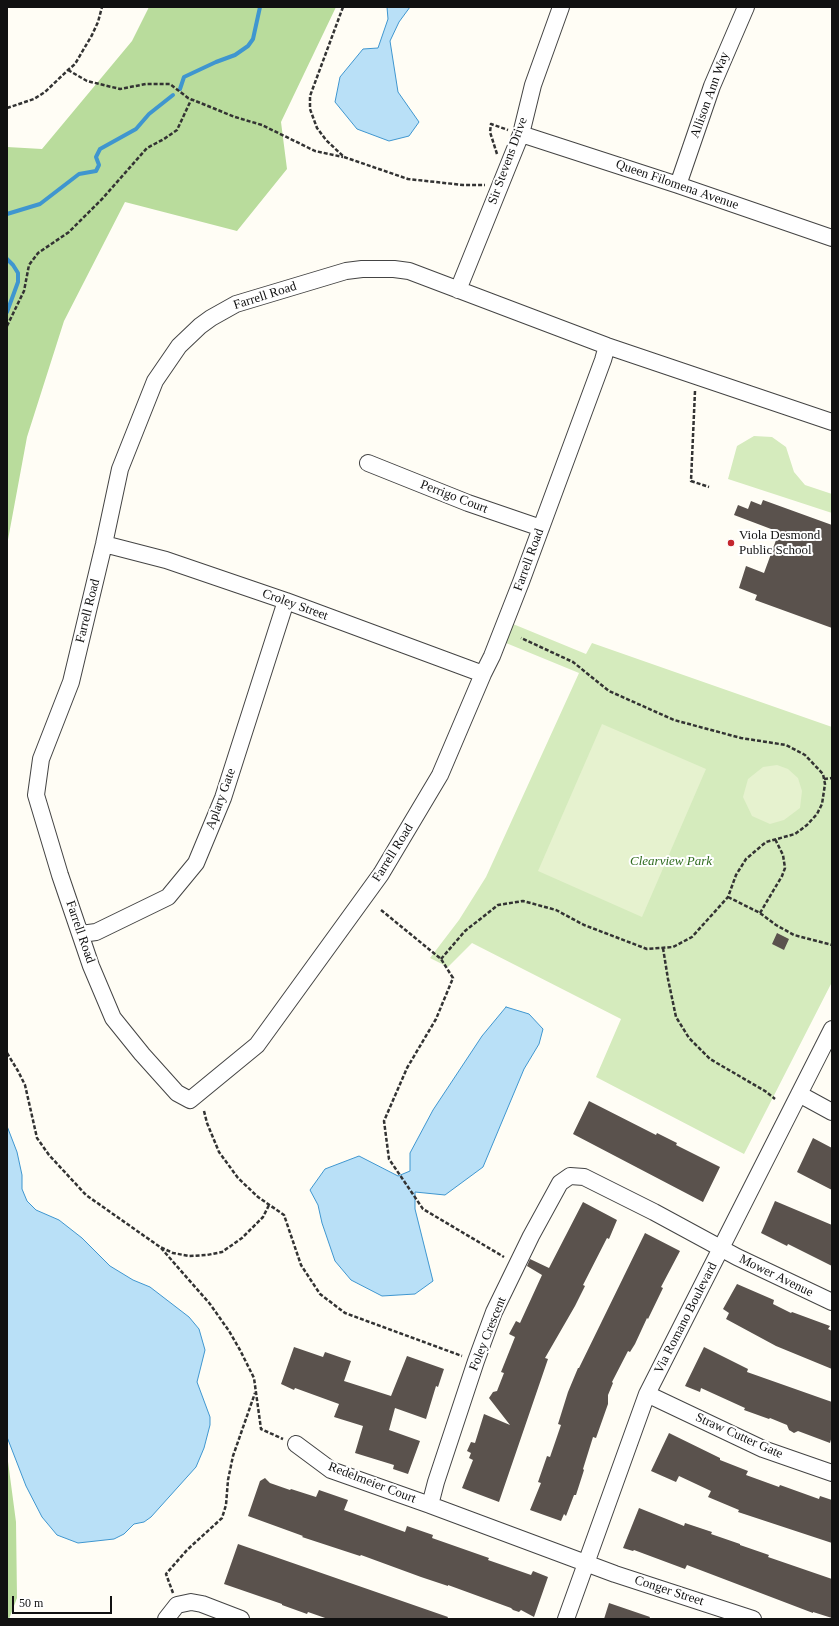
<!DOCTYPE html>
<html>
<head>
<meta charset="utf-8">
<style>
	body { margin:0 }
	#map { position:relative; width:839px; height:1626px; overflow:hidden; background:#fffdf5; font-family:Georgia,serif }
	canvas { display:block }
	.frame { position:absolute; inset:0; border:8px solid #111; pointer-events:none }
	.scale { position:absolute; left:12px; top:1596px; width:100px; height:18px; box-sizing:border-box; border:2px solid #111; border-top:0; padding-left:5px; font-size:12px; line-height:14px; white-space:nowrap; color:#111; -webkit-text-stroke:3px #fff; paint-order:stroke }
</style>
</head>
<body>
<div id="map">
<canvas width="839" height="1626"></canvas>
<div class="frame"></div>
<div class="scale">50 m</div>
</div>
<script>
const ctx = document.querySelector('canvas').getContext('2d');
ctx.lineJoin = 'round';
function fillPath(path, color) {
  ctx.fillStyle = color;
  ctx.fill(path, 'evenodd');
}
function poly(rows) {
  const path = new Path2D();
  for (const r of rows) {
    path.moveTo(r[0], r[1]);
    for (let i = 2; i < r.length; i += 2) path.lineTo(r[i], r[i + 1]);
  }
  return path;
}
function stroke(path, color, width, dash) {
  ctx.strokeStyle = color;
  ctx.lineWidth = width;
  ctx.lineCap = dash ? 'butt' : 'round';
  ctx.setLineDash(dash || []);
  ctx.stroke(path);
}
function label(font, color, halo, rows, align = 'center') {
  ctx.font = font + ' Georgia,serif';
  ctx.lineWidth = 4;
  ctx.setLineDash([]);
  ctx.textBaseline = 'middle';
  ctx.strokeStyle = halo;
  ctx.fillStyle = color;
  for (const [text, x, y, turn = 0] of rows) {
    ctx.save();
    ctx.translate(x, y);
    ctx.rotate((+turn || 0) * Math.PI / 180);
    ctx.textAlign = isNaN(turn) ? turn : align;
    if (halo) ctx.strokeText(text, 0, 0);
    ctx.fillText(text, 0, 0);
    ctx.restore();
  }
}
const green = poly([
	[754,436,772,437,786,447,794,472,805,485,832,494,832,513,728,479,737,446],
	[513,624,586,654,592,643,832,727,832,982,744,1154,596,1077,621,1019,472,943,448,967,430,958,459,920,486,877,579,673,506,643]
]);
const forest = poly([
	[149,7,336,7,281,122,287,169,237,231,125,202,64,321,27,437,7,545,7,147,42,149,132,41],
	[7,1454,16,1522,17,1598,9,1619,7,1619]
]);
const pitch = poly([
	[602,724,706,769,642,917,538,871],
	[777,765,788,769,798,778,802,791,800,808,784,820,770,824,752,816,743,797,748,779,763,767]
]);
const water = poly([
	[387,7,410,7,399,22,390,41,398,92,419,122,409,136,389,141,357,129,335,102,340,77,363,49,378,48,388,19,387,7],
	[506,1007,529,1014,543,1029,539,1044,524,1069,483,1167,445,1195,415,1192,415,1209,433,1281,415,1294,382,1296,351,1280,335,1261,322,1223,318,1205,310,1190,325,1169,359,1156,398,1176,410,1171,410,1153,433,1110,482,1036,506,1007],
	[7,1126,17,1152,22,1175,22,1189,27,1201,36,1210,59,1220,82,1238,110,1266,133,1280,150,1287,189,1317,199,1329,205,1350,197,1382,210,1417,210,1425,204,1448,196,1467,151,1517,144,1522,134,1524,124,1534,114,1539,78,1543,57,1535,42,1517,26,1486,7,1437,7,1126]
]);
const stream = poly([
	[180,89,184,77,216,62,235,55,248,46,253,39,260,7],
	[7,214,40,204,79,174,96,171,99,165,96,157,100,149,136,129,149,114,173,95],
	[7,259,13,265,18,273,18,282,7,312]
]);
const building = poly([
	[763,500,832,525,832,628,755,600,757,595,739,588,746,566,764,573,779,532,734,515,738,505,748,509,751,501,761,505],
	[777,933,789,939,784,950,772,944],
	[589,1101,656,1135,657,1133,677,1143,676,1145,720,1167,703,1202,573,1134],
	[813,1138,832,1148,832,1190,797,1172],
	[775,1201,832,1225,832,1266,788,1244,787,1246,761,1233],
	[583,1202,617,1220,609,1239,607,1238,583,1285,585,1286,575,1306,545,1358,548,1359,499,1502,462,1488,473,1460,469,1458,471,1453,467,1451,471,1442,475,1443,484,1414,510,1425,489,1398,493,1392,497,1391,504,1373,501,1372,515,1337,509,1334,516,1321,520,1323,542,1275,527,1266,530,1259,549,1268],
	[645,1233,680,1251,661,1287,663,1288,648,1319,647,1318,635,1344,630,1352,628,1351,612,1382,613,1383,608,1395,608,1404,596,1438,593,1437,583,1469,584,1470,576,1495,574,1495,566,1516,564,1514,561,1521,530,1510,541,1483,538,1482,547,1456,550,1457,561,1425,558,1424,568,1392,578,1368,579,1368],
	[737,1284,774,1300,773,1304,791,1313,792,1312,830,1326,828,1329,832,1331,832,1369,776,1346,726,1319,729,1313,723,1309],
	[294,1347,323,1357,325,1352,351,1361,344,1381,391,1396,407,1356,444,1369,438,1387,436,1386,426,1419,395,1408,389,1430,420,1441,408,1474,393,1469,394,1465,355,1453,363,1426,334,1417,339,1404,295,1388,294,1390,281,1384],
	[704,1347,748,1369,747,1372,832,1402,832,1436,830,1443,798,1431,794,1433,789,1430,787,1425,770,1418,769,1419,744,1410,745,1408,701,1388,700,1392,685,1386],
	[669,1433,720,1458,720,1460,748,1471,746,1475,779,1487,780,1485,819,1499,820,1496,832,1500,832,1543,738,1512,739,1510,708,1497,711,1491,679,1476,676,1482,651,1471],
	[265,1478,270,1483,290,1490,291,1489,316,1497,319,1490,348,1500,344,1510,405,1532,407,1526,433,1535,432,1538,489,1558,488,1560,531,1575,533,1571,548,1577,534,1617,521,1610,519,1612,513,1610,511,1608,448,1585,448,1586,421,1577,361,1555,360,1556,302,1537,303,1536,248,1516,260,1481],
	[639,1508,684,1526,685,1523,712,1532,711,1534,740,1544,740,1545,769,1555,768,1557,832,1579,832,1618,813,1612,813,1613,687,1565,685,1569,634,1550,633,1551,623,1548],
	[238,1544,448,1617,447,1619,328,1619,308,1612,307,1614,282,1605,282,1604,224,1584],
	[609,1603,650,1617,649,1619,604,1619]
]);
const path = poly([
	[343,7,310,96,310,109,317,128,326,140,344,157,408,179,463,185,485,185],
	[68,70,87,81,120,89,146,84,170,84,188,98,198,102,235,117,262,125,315,151,343,157],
	[7,108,34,99,45,92,68,70,75,64,92,35,98,22,102,7],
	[497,154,490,132,491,124,508,130],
	[7,326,24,291,29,265,38,253,69,232,103,198,147,148,164,139,177,130,191,100],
	[695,391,691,481,709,487],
	[824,779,832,778],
	[728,897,760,913,776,925,794,935,832,945],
	[381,910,441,959,453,978,436,1019,407,1068,384,1121,389,1159,423,1209,504,1257],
	[760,913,782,876,785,868,783,855,775,839],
	[663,948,668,979,676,1017,689,1038,710,1059,765,1091,775,1099],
	[441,959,465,931,498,905,523,901,556,910,584,925,647,949,673,947,692,937,728,897,736,875,746,859,766,842,795,834,807,825,817,814,822,804,825,784,823,774,805,755,786,745,741,738,674,720,609,691,573,662,521,638],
	[7,1053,18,1071,25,1085,37,1138,49,1155,86,1195,160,1247,173,1253,189,1256,207,1255,222,1252,242,1238,263,1217,269,1205],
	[204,1111,207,1123,219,1152,238,1178,258,1197,284,1215,301,1265,320,1294,345,1313,462,1356],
	[161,1248,210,1304,229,1331,240,1350,254,1378,261,1429,283,1439],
	[173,1593,166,1574,187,1550,222,1518,226,1505,228,1480,233,1456,255,1393]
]);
const minor = poly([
	[521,134,678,185,832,238],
	[678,185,712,86,746,7],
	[458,290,521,134,533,85,561,7],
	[607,346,603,360,521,582,492,656,483,674,440,775,381,874,257,1045,190,1100,177,1093,142,1054,113,1018,91,966,60,875,36,795,41,759,71,682,104,544,120,469,155,381,179,346,200,326,211,318,236,304,346,271,362,269,394,269,409,271,607,346,832,422],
	[368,463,468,503,541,528],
	[104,544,166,560,286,601,483,674],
	[81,934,96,932,168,897,196,863,223,798,286,601],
	[799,1094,832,1112],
	[647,1394,763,1449,832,1473],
	[296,1444,331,1470,430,1505],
	[166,1619,177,1605,191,1602,202,1604,241,1619],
	[566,1619,647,1394,832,1029],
	[753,1619,615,1574,430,1505,436,1482,476,1361,494,1312,531,1236,554,1194,560,1183,570,1176,584,1177,654,1212,737,1257,832,1302]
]);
const markers = [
	[731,543,4,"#c4262e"]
];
const streetNames = [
	["Allison Ann Way",710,95,-70],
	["Sir Stevens Drive",508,161,-70],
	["Queen Filomena Avenue",677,185,19],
	["Farrell Road",265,296,-18],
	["Perrigo Court",454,497,21],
	["Farrell Road",529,560,-70],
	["Croley Street",295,605,20],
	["Farrell Road",88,611,-76],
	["Aplary Gate",221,799,-70],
	["Farrell Road",393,853,-58],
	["Farrell Road",80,932,71],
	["Mower Avenue",776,1276,26],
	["Via Romano Boulevard",686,1318,-63],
	["Foley Crescent",488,1334,-68],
	["Straw Cutter Gate",739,1436,24],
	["Redelmeier Court",372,1483,21],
	["Conger Street",669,1591,18]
];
const poiNames = [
	["Viola Desmond",739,536],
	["Public School",739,551]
];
const parkNames = [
	["Clearview Park",671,862]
];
fillPath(green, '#d5ebbd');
fillPath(forest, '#b9dc9c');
fillPath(pitch, '#e6f2cf');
fillPath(water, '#b9e0f7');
stroke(water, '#3f96cf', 1);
stroke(stream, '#3f96cf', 4);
fillPath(building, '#5a524d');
stroke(minor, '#444', 18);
stroke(path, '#333', 2.5, [4, 2]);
stroke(minor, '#fff', 16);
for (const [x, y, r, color] of markers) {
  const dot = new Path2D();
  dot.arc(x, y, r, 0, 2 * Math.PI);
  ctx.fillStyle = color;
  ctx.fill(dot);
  stroke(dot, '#fff', 1.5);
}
label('13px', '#111', '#fff', streetNames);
label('13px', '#111', '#fff', poiNames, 'left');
label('italic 13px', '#2f6b1f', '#fff', parkNames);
</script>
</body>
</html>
